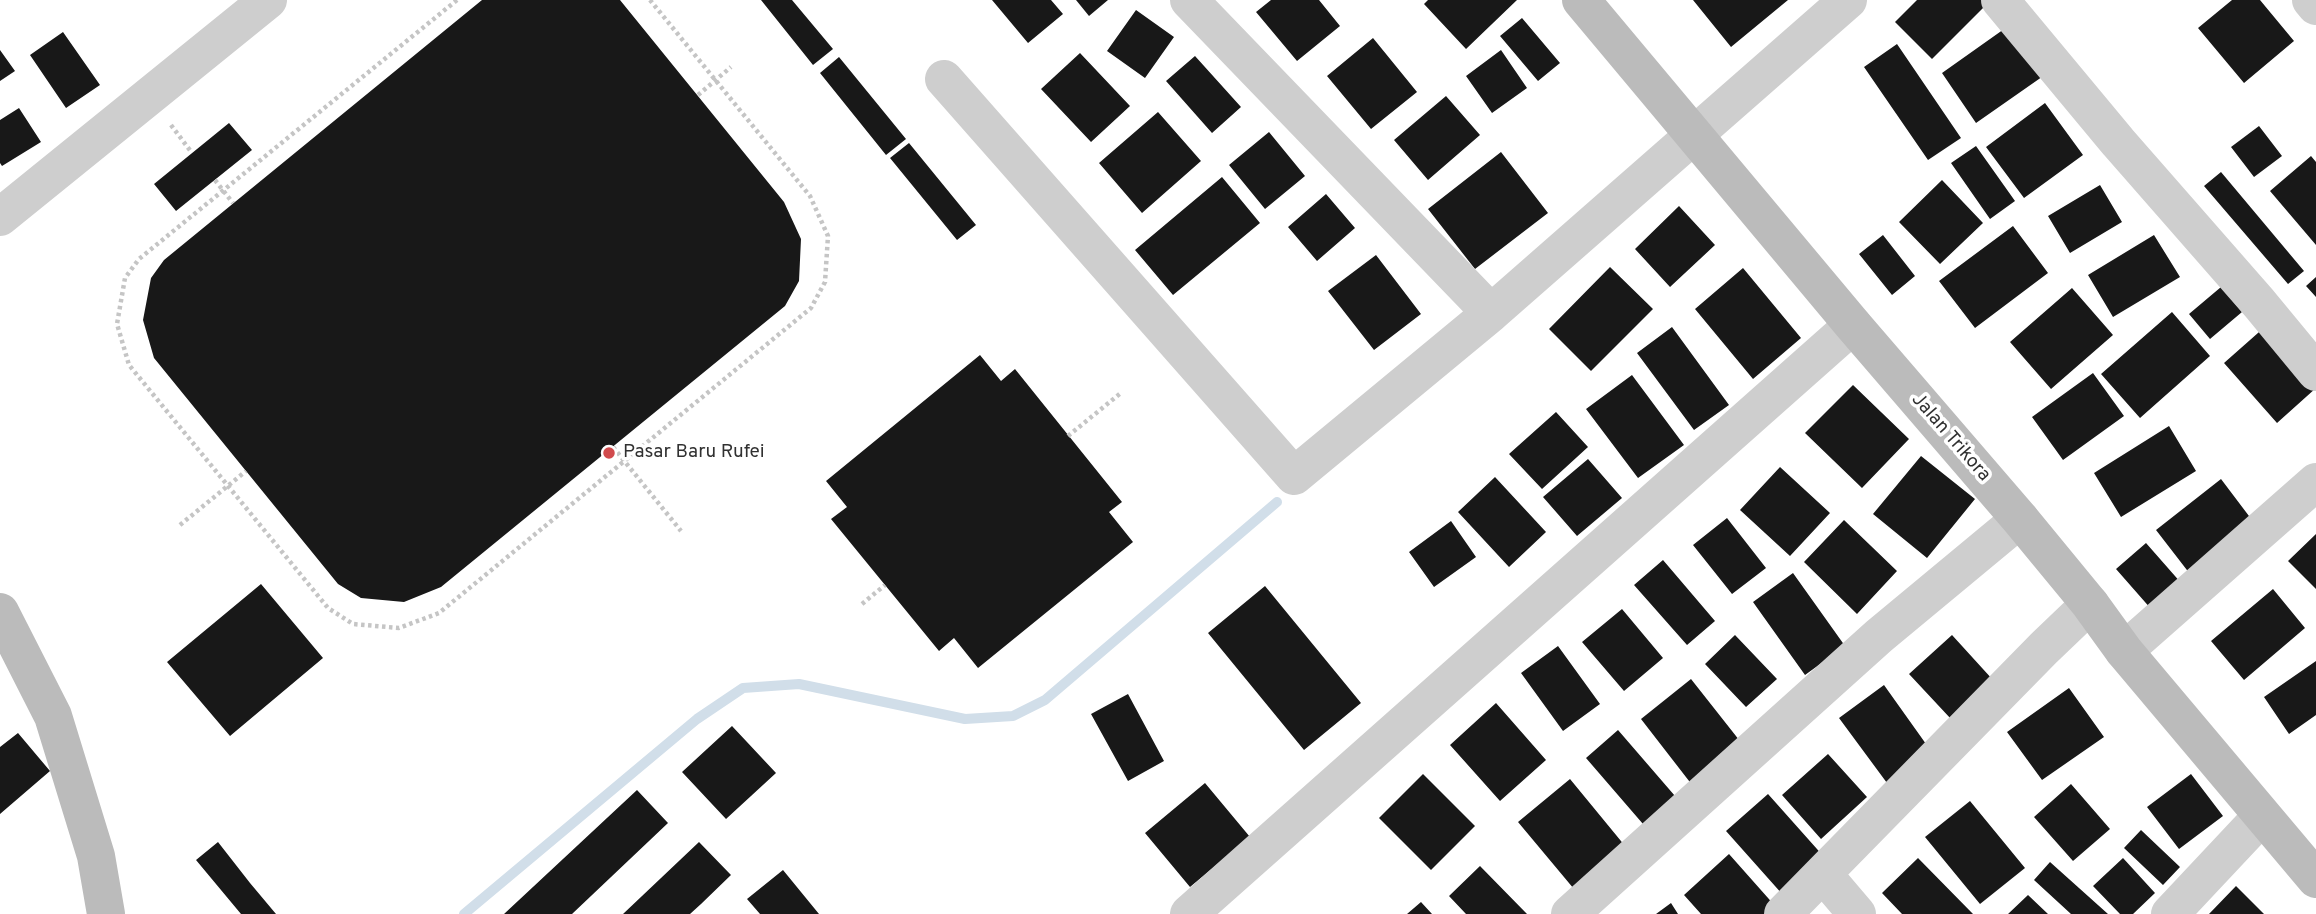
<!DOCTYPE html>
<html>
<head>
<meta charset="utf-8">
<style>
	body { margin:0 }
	canvas { display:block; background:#fff }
</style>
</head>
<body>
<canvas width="2316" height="914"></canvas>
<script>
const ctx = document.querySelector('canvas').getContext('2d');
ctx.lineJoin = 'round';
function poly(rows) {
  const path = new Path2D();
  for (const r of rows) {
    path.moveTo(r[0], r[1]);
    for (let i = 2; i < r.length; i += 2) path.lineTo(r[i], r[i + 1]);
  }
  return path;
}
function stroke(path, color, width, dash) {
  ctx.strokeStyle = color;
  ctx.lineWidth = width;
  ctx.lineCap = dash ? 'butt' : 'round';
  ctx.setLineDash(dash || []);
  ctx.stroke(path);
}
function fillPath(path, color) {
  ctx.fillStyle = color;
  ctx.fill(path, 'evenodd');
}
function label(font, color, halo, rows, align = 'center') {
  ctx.font = font + ' Overpass,sans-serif';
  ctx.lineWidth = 7;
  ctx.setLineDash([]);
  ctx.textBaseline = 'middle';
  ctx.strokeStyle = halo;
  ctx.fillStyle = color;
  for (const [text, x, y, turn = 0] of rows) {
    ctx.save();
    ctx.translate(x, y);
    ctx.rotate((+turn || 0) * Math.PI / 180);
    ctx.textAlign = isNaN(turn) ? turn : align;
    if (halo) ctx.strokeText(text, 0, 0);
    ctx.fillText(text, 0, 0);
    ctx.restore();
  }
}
const stream = poly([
	[464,914,697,719,743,688,799,684,965,719,1013,716,1045,700,1277,502]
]);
const building = poly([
	[482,0,620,0,784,202,801,239,799,281,785,306,441,587,404,602,361,598,338,584,154,358,143,320,151,278,164,260],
	[761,0,792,0,833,49,813,65],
	[992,0,1051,0,1063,14,1028,43],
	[1076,0,1108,0,1089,16],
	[1271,0,1319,0,1340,26,1297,61,1256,12],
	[1428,0,1517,0,1466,49,1424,4],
	[1693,0,1788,0,1731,47],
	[1917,0,1991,0,1932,59,1895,22],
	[2232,0,2260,0,2294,41,2244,83,2198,28],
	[1136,10,1174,37,1145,78,1107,51],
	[1522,18,1560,63,1538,81,1500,36],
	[2014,22,2049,72,1976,123,1942,73],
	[63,32,100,85,66,108,30,55],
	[1373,38,1417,92,1371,129,1327,76],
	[1897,44,1961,138,1928,160,1864,67],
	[0,50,15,71,0,81],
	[1501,50,1527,88,1492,113,1466,76],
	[1080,53,1130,106,1091,142,1041,89],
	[1195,56,1241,107,1212,133,1166,81],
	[839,57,906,139,886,155,820,73],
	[1446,96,1480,135,1428,180,1394,140],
	[2045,103,2083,155,2024,198,1986,147],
	[19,108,41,142,2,166,0,163,0,120],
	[1158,112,1201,161,1142,213,1099,163],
	[229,123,252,150,176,211,154,184],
	[2259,126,2282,156,2254,177,2231,147],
	[1269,132,1305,176,1265,209,1229,165],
	[909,143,976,225,957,240,890,158],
	[1976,146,2015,201,1990,219,1951,163],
	[1501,152,1548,213,1475,269,1428,209],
	[2311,156,2316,162,2316,245,2270,191],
	[2221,172,2304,271,2288,284,2204,186],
	[1222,177,1260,223,1173,295,1135,250],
	[1942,180,1983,223,1940,264,1899,222],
	[2100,185,2122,222,2070,253,2048,216],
	[1326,194,1355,228,1317,261,1288,227],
	[1679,206,1715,245,1670,287,1635,249],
	[2013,226,2048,273,1975,328,1939,281],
	[1883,235,1915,276,1892,295,1859,254],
	[2154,235,2180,277,2113,317,2088,275],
	[1376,255,1421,314,1374,350,1328,291],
	[1610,267,1653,309,1591,371,1549,329],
	[1743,268,1801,338,1753,379,1695,309],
	[2316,277,2316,297,2306,286],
	[2221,287,2242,312,2210,339,2189,314],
	[2072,288,2113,335,2051,389,2010,342],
	[2172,312,2210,356,2140,418,2101,374],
	[2267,325,2316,388,2277,423,2224,363],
	[1672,327,1729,405,1694,430,1637,353],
	[980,355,1001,381,1015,369,1122,502,1109,512,1133,542,978,668,954,638,939,651,831,519,847,507,826,481],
	[2093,373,2124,416,2063,460,2032,417],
	[1632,375,1684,445,1638,478,1586,409],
	[1853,385,1909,439,1862,488,1805,433],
	[1556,412,1588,447,1542,489,1509,454],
	[2169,426,2196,471,2121,517,2094,473],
	[1921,456,1975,499,1927,558,1873,514],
	[1588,459,1622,498,1577,536,1543,497],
	[1780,467,1830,513,1790,556,1740,510],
	[1495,477,1546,532,1509,567,1458,512],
	[2221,479,2255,524,2190,574,2156,530],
	[1727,518,1766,568,1732,594,1693,545],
	[1844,520,1897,571,1857,614,1804,562],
	[1451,521,1476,557,1434,587,1409,552],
	[2316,534,2316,589,2288,561],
	[2146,543,2182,584,2152,610,2116,569],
	[1663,560,1715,621,1687,645,1634,585],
	[1793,573,1845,646,1805,675,1753,602],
	[261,584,323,658,230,736,167,662],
	[1265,586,1361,703,1304,750,1208,633],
	[2273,589,2305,628,2244,680,2211,641],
	[1622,609,1663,658,1624,691,1582,642],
	[1735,635,1777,679,1746,707,1705,664],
	[1952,635,1993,680,1951,719,1909,674],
	[1558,646,1600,704,1563,731,1521,673],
	[2316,661,2316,715,2289,734,2264,697],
	[1691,679,1747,750,1696,790,1641,719],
	[1884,685,1931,751,1887,783,1839,718],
	[2069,688,2104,737,2042,780,2007,732],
	[1128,694,1164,761,1128,781,1091,714],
	[1496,703,1546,760,1500,801,1450,745],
	[732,726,776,773,726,819,682,772],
	[1618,730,1675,796,1643,824,1586,758],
	[18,733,50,771,0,814,0,747],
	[1828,754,1867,797,1821,839,1782,795],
	[1423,774,1475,826,1431,870,1379,818],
	[2191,774,2223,816,2179,849,2147,807],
	[1570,779,1630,852,1579,895,1518,822],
	[1205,783,1250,837,1190,887,1145,833],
	[2071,784,2110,829,2073,861,2034,817],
	[637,790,668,823,572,914,504,914],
	[1768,794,1825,858,1783,895,1726,831],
	[1970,801,2025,868,1980,904,1925,837],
	[2141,830,2180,867,2163,885,2124,848],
	[218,842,250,883,276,914,241,914,196,860],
	[699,842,731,875,701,904,690,914,623,914],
	[1729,854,1776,907,1768,914,1701,914,1684,895],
	[1918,858,1973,914,1902,914,1882,893],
	[2123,858,2155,893,2133,914,2120,914,2093,886],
	[2050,862,2108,914,2071,914,2034,880],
	[1480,866,1527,914,1466,914,1449,896],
	[783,870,819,914,760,914,747,899],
	[2236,886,2264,914,2209,914],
	[2028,895,2048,914,2008,914],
	[1421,902,1432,914,1407,914],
	[1671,903,1678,914,1656,914]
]);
const path = poly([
	[457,0,139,259,125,278,117,324,129,365,328,608,353,624,399,628,439,613,811,308,825,282,828,236,810,196,650,0],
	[698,95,731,67],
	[171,125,192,153],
	[215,180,233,203],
	[1068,436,1122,392],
	[613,447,681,531],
	[180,525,246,471],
	[862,604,885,585]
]);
const street = poly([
	[1189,0,1491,313],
	[2000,0,2118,142,2259,303,2316,372],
	[2311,0,2316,6],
	[944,79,1294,476,1491,313,1848,0],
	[0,217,268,0],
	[2124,651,2316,482],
	[1823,874,1857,914],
	[1189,914,1853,325],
	[1570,914,1879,636,2020,519],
	[1783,914,2044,648,2090,604],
	[2170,914,2262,816]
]);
const secondary = poly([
	[1581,0,1853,325,2020,519,2090,604,2124,651,2316,879],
	[0,612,53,716,96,856,106,914]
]);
const markers = [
	[609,453,7,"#d14b4d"]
];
const streetNames = [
	["Jalan Trikora",1950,438,49]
];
const poiNames = [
	["Pasar Baru Rufei",623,453]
];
stroke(stream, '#d1dee9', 10);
fillPath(building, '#181818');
stroke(path, '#c5c5c5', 4.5, [3.5, 3.5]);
stroke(street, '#cecece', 38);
stroke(secondary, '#bbb', 38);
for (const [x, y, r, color] of markers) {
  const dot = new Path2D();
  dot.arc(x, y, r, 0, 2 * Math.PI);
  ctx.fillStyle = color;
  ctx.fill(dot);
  stroke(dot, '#fff', 2.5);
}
label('19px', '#313131', '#fff', streetNames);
label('19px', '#313131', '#fff', poiNames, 'left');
</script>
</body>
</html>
